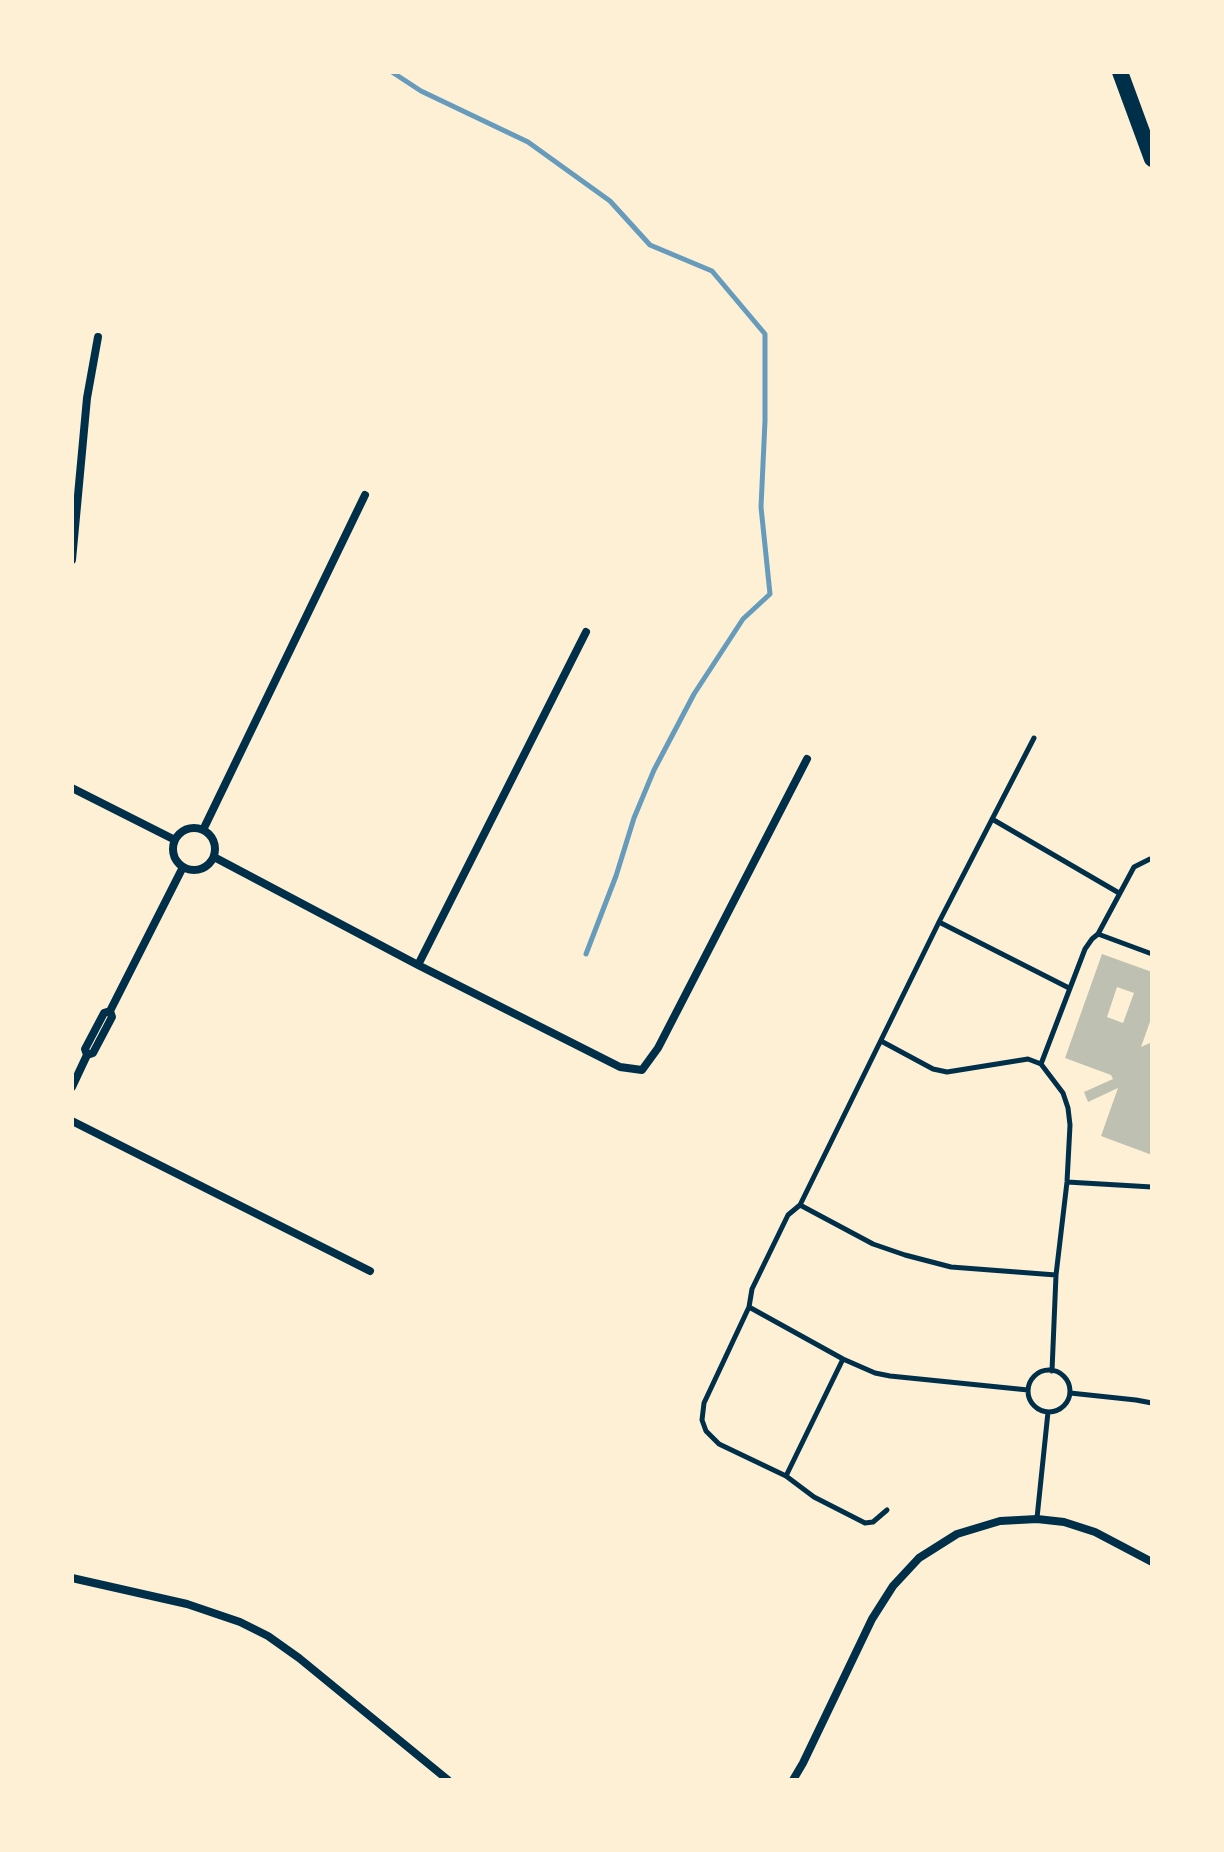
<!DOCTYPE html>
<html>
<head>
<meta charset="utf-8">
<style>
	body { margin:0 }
	#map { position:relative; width:1224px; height:1852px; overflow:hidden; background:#fdf0d5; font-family:Rubik,sans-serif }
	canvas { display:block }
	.frame { position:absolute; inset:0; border:74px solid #fdf0d5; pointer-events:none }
</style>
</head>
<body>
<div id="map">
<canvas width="1224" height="1852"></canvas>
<div class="frame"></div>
</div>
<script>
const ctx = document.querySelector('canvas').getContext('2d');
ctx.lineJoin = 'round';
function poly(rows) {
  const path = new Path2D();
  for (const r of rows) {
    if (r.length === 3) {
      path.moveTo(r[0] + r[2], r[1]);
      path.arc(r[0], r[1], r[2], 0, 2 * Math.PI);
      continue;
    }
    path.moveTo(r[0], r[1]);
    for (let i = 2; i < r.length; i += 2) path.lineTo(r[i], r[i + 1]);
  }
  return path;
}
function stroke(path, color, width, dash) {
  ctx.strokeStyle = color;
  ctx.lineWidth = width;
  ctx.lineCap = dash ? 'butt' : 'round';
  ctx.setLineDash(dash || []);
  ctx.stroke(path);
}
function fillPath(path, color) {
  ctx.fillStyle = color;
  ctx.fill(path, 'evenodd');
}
const stream = poly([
	[392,72,421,91,528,142,610,201,650,245,712,271,765,334,765,421,761,507,770,594,743,619,694,694,654,770,634,818,616,876,586,954]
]);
const building = poly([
	[1102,954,1152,972,1152,1016,1141,1047,1152,1042,1152,1155,1101,1136,1118,1088,1088,1102,1084,1092,1113,1079,1111,1075,1065,1058],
	[1117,987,1134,993,1123,1023,1107,1017]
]);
const service = poly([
	[992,819,1119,893],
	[939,922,1069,988],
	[1098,934,1152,954],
	[881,1041,933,1069,947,1072,1028,1059,1041,1064],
	[1041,1064,1063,1093,1068,1108,1070,1125,1067,1182,1056,1275,1052,1371],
	[1041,1064,1085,949,1092,939,1098,934,1134,867,1150,859],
	[1067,1182,1152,1187],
	[800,1205,873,1244,905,1255,951,1267,1056,1275],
	[749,1307,843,1359,875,1373,890,1376,1028,1390],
	[1049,1391,21],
	[1070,1393,1136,1400,1152,1403],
	[786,1476,843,1359],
	[887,1510,873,1522,865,1523,814,1497,786,1476,719,1444,706,1431,702,1420,704,1403,749,1307,752,1289,788,1215,800,1205,939,922,1034,738],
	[1037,1518,1048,1412]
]);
const minor = poly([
	[72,560,87,398,98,337],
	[72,788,175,840],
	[194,849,21],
	[203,830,365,495],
	[214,857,418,965,620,1067,642,1070,658,1048,807,759],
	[418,965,586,632],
	[87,1055,85,1049,104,1013,110,1011],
	[72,1087,87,1055,93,1053,112,1017,110,1011,183,867],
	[72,1121,370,1271],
	[72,1578,187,1604,240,1622,268,1636,299,1658,448,1780],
	[793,1780,803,1763,872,1619,893,1586,919,1558,957,1534,1000,1521,1037,1519,1064,1522,1095,1532,1152,1562]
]);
const trunk = poly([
	[1120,72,1152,159]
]);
stroke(stream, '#669bbc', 5);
fillPath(building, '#bec0b2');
stroke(service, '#003049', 5);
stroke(minor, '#003049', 8);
stroke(trunk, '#003049', 16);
</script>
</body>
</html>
